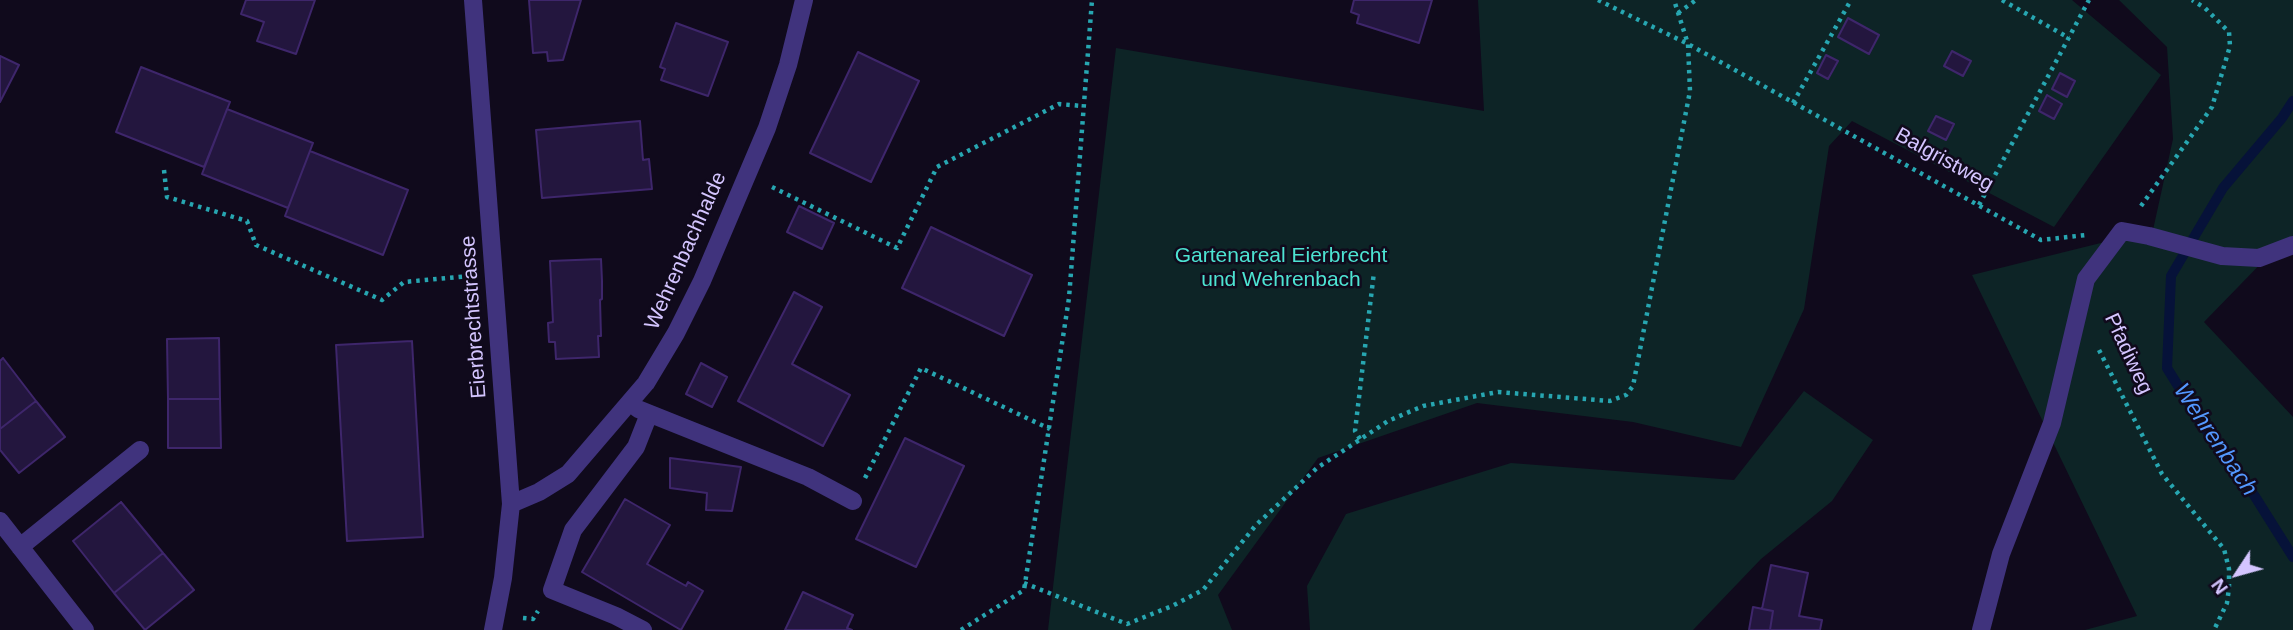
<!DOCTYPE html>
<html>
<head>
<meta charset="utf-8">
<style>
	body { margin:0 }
	#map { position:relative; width:2293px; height:630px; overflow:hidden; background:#100a1c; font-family:Arial,sans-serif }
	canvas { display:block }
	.north { position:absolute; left:2202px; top:539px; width:70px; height:70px; -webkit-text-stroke:5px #100a1c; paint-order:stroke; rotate:234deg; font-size:19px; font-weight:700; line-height:28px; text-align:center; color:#d4c5ff }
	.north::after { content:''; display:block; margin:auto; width:24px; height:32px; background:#d4c5ff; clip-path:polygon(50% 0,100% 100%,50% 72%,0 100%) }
</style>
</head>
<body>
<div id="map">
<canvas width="2293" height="630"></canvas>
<div class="north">N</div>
</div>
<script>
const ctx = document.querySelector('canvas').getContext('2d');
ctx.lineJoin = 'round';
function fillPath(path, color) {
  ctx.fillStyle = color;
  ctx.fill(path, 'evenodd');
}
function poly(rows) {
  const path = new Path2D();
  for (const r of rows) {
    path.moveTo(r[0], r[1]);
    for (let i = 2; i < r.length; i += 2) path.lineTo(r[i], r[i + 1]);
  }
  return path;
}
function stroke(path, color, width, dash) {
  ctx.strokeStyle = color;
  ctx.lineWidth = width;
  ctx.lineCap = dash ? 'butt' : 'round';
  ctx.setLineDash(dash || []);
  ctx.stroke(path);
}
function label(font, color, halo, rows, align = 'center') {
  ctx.font = font + ' Arial,sans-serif';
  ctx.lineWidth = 5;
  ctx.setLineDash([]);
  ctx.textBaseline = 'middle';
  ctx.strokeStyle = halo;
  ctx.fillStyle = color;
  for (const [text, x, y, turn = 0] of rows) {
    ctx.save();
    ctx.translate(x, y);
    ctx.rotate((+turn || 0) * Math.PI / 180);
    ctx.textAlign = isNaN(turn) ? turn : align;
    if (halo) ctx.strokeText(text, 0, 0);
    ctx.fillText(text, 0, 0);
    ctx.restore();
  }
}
const green = poly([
	[1478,0,2072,0,2161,75,2054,227,1852,121,1829,146,1804,309,1741,447,1633,422,1477,403,1318,458,1218,595,1232,630,1048,630,1116,48,1484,111],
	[2119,0,2293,0,2293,239,2274,250,2204,322,2293,417,2293,630,2085,630,2137,616,1972,275,2153,230,2173,139,2167,47],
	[1804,391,1873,440,1832,501,1761,559,1693,630,1310,630,1307,586,1346,514,1511,463,1734,480]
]);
const stream = poly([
	[2293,101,2282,118,2223,188,2171,276,2167,368,2201,423,2254,495,2293,557]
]);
const building = poly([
	[246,0,315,0,296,54,257,41,264,22,241,14,246,0],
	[529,0,581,0,563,60,548,61,547,52,533,53,529,0],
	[1354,0,1432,0,1419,43,1357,23,1359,15,1351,12,1354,0],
	[1848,18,1879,35,1869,54,1838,37,1848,18],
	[676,23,728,42,708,96,661,80,665,69,660,67,676,23],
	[1952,51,1971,61,1963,76,1944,66,1952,51],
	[858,52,919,81,871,182,810,153,858,52],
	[1826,55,1838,61,1828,79,1817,73,1826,55],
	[0,56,19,65,0,102,0,56],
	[141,67,230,102,204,167,116,132,141,67],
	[2060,73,2075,81,2067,97,2052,89,2060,73],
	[2047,95,2062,104,2054,119,2039,111,2047,95],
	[227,109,313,143,288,208,202,174,227,109],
	[1936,116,1954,124,1946,140,1928,131,1936,116],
	[640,121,643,160,649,159,652,189,542,198,536,130,640,121],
	[310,151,408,190,383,255,285,216,310,151],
	[799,206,834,223,822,249,787,232,799,206],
	[931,227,1032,275,1004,336,902,288,931,227],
	[601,259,602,281,602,299,600,300,601,336,598,336,599,357,556,359,555,342,549,342,548,323,553,322,550,261,601,259],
	[794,292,822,307,792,364,850,395,823,446,738,401,794,292],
	[219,338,220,399,168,399,167,339,219,338],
	[412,341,423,537,347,541,336,345,412,341],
	[3,358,36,401,0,429,0,361,3,358],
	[701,363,727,377,712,407,686,394,701,363],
	[168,399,220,399,221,448,168,448,168,399],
	[36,401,65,437,19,473,0,450,0,429,36,401],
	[905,438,964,466,916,567,856,539,905,438],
	[670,458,741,467,732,511,706,510,707,493,670,488,670,458],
	[625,499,670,525,647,564,686,586,688,582,703,591,681,630,582,572,625,499],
	[121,502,163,553,114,593,73,541,121,502],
	[163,553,194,590,145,630,114,593,163,553],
	[1771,565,1808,573,1799,616,1822,620,1820,630,1770,630,1773,611,1762,609,1771,565],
	[803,592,853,615,847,628,852,630,785,630,803,592],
	[1753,607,1773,611,1770,630,1749,630,1753,607]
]);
const path = poly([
	[1598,0,1688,44,2041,240,2086,235],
	[2002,0,2069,38],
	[1678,13,1696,0],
	[1793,103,1851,0],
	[164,170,167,197,247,221,256,245,382,300,404,282,469,276],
	[772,187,897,248,937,167,1059,104,1082,106],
	[1979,205,2089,0],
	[2141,206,2212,107,2230,46,2229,32,2205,8,2192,0],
	[2099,350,2162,474,2224,549,2229,569,2229,588,2227,603,2214,630],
	[1360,439,1355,431,1374,272],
	[865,478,921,368,1050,429],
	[1024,583,1127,624,1172,606,1203,590,1256,525,1317,468,1388,421,1423,406,1498,392,1610,401,1626,395,1633,386,1690,91,1688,44,1674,0],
	[523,618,533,619,538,611],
	[961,630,1024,590,1069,298,1092,0]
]);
const minor = poly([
	[473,0,511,504,503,578,493,630],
	[638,409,808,477,853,501],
	[511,504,539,492,568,474,646,383,676,333,702,281,767,128,788,65,804,0],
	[0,521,85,630],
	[20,547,140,450],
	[643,630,616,616,552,590,573,530,636,447,649,414],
	[1981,630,2001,554,2052,423,2086,279,2122,231,2149,236,2222,256,2259,258,2293,245]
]);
const streetNames = [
	["Balgristweg",1944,160,29],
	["Wehrenbachhalde",686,251,-66],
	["Eierbrechtstrasse",474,317,-94],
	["Pfadiweg",2128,354,65]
];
const parkNames = [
	["Gartenareal Eierbrecht",1281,256],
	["und Wehrenbach",1281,280]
];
const waterNames = [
	["Wehrenbach",2215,440,56]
];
fillPath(green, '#0d2426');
stroke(stream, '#061239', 10);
fillPath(building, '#23163e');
stroke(building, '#3e266b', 2);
stroke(path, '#27a6b1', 4.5, [3.5, 5]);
stroke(minor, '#40337d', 18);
label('21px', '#d4c5ff', '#100a1c', streetNames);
label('21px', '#4de3d2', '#100a1c', parkNames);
label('italic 23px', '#5398ff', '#100a1c', waterNames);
</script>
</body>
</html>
